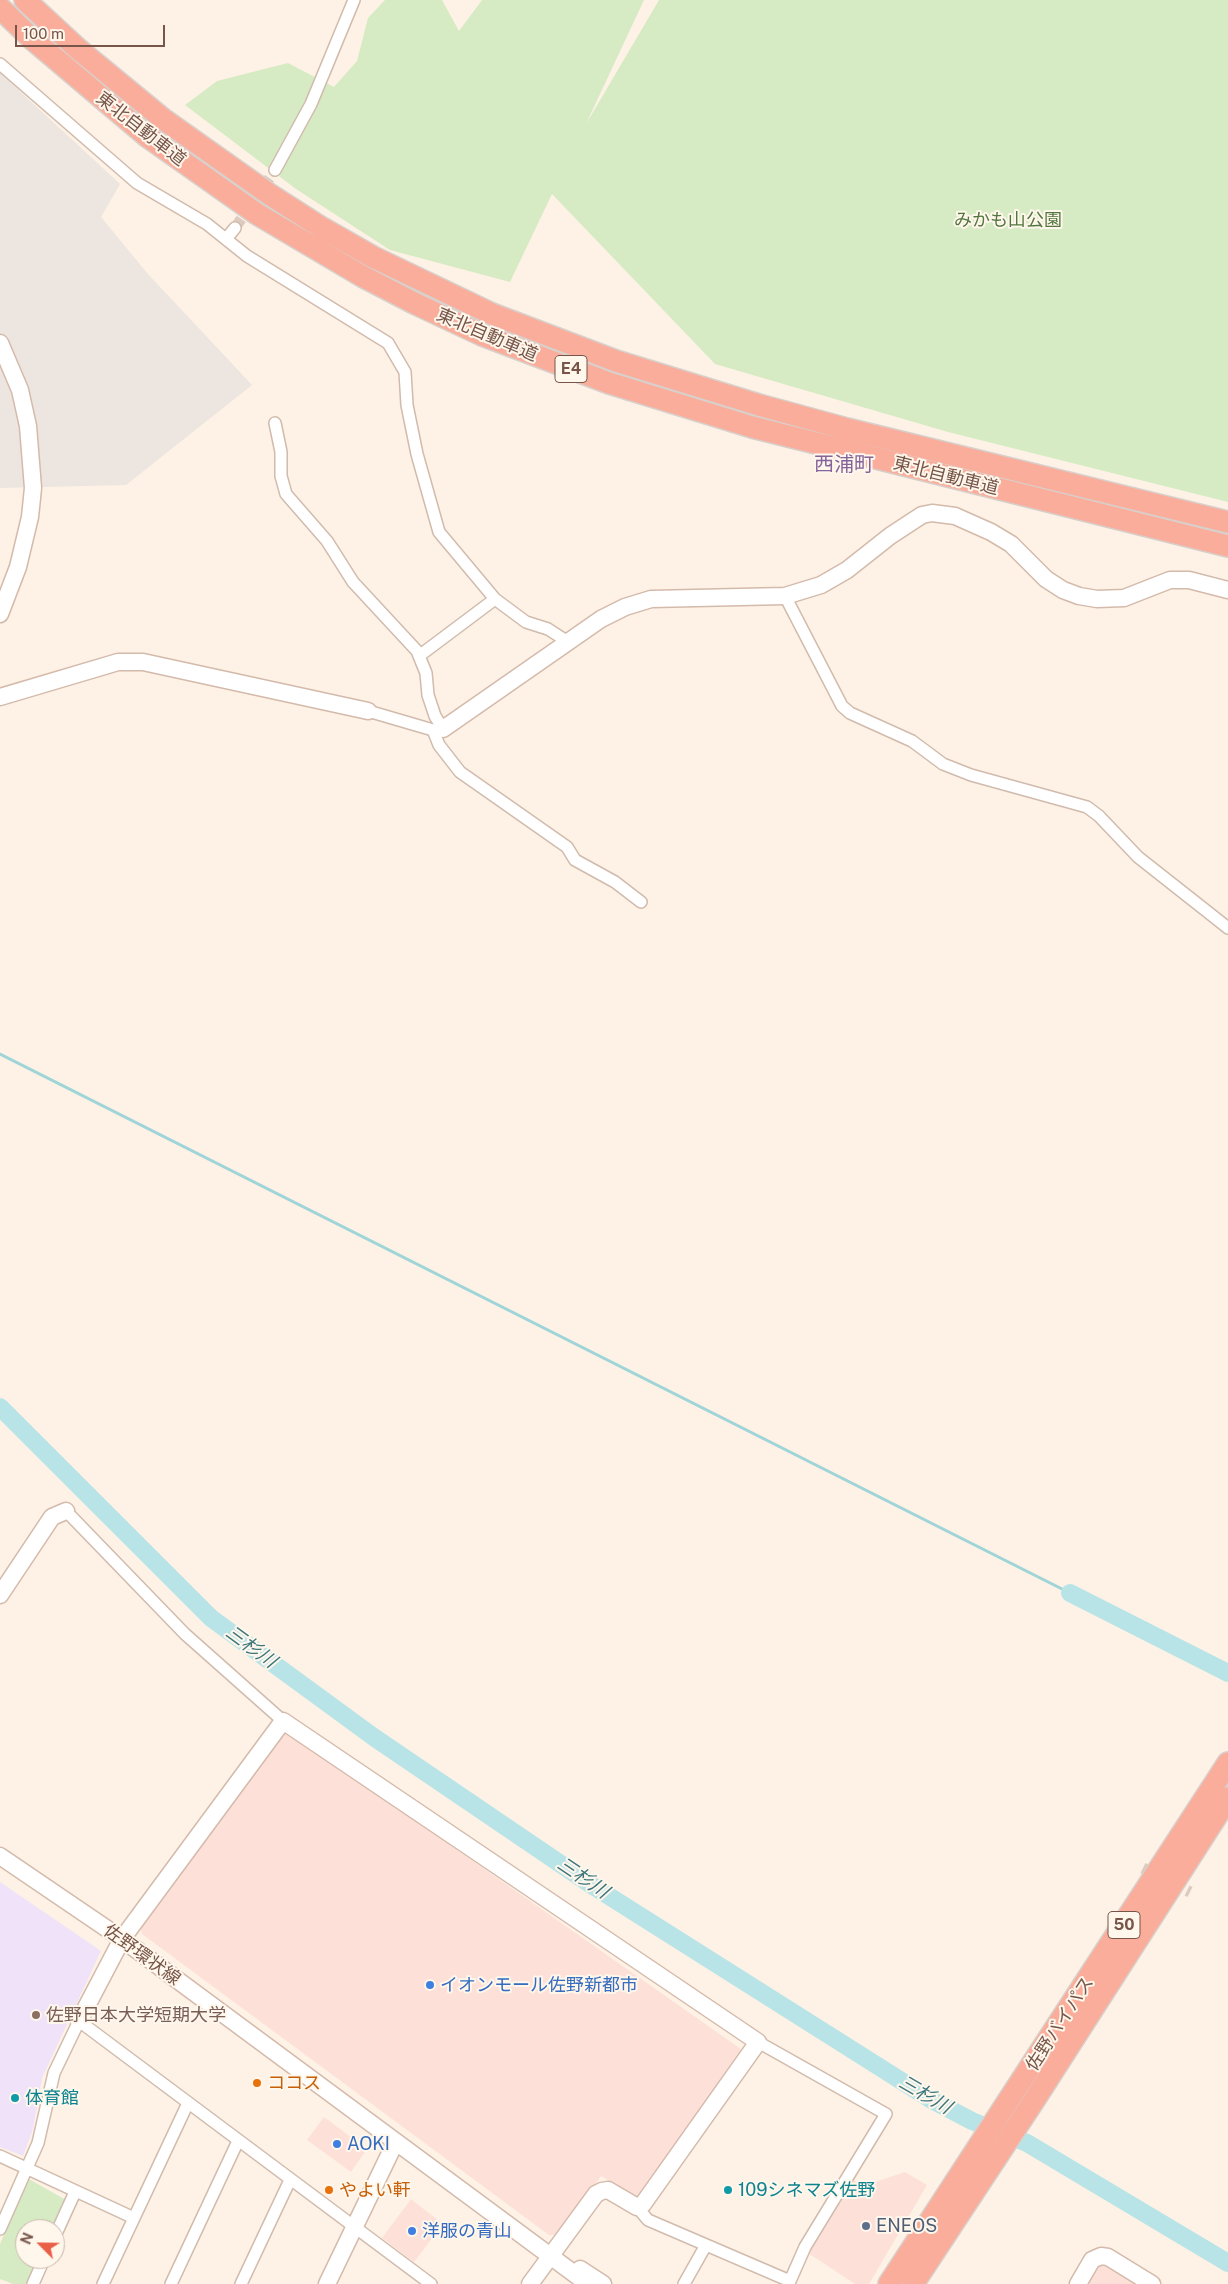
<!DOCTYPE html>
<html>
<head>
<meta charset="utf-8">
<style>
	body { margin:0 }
	#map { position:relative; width:1228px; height:2284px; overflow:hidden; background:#fdf2e5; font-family:"Public Sans",sans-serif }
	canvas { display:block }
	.north { position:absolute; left:15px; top:2219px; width:50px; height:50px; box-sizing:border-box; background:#fff6ec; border:1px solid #c9b6ab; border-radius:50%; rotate:293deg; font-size:14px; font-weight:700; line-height:20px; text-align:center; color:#775649 }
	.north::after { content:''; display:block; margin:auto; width:18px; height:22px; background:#ea6047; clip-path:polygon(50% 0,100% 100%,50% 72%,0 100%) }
	.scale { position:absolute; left:15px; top:25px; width:150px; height:22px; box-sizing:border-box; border:2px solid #775649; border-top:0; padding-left:6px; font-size:15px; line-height:18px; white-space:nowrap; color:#775649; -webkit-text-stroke:4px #fff6ec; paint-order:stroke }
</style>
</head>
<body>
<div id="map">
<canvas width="1228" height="2284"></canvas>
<div class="north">N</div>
<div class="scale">100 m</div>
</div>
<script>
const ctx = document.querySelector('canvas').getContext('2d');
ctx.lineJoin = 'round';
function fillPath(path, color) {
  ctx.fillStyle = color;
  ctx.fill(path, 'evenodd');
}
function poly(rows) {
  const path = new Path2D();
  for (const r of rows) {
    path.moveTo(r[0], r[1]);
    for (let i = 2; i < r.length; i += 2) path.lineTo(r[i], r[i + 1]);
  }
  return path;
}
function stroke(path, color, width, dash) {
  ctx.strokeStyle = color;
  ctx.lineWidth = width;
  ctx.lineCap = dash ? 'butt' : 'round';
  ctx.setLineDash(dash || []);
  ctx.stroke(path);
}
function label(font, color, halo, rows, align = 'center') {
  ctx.font = font + ' "Public Sans","Noto Sans JP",sans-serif';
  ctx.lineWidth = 4;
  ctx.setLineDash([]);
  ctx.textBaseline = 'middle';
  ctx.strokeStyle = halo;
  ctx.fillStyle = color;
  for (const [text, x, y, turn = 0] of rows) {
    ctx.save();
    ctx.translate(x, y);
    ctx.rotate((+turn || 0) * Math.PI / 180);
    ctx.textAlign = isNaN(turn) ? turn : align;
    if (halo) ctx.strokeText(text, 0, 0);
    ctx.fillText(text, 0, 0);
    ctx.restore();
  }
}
const commercial = poly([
	[289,1732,741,2049,643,2196,635,2196,601,2176,558,2235,549,2235,142,1934,140,1926,277,1737],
	[324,2117,367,2149,351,2172,307,2140],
	[905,2172,927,2185,869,2284,855,2284,808,2253,851,2178,863,2186],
	[411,2199,443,2224,414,2262,382,2238],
	[1095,2263,1106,2264,1140,2284,1083,2284]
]);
const industrial = poly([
	[0,73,120,184,101,217,147,273,252,385,126,485,0,488]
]);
const education = poly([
	[0,1882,101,1951,42,2078,33,2129,23,2156,0,2147]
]);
const green = poly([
	[385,0,442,0,459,31,482,0,644,0,586,124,659,0,1228,0,1228,502,948,432,715,364,552,194,510,282,390,250,296,189,185,105,217,81,288,63,334,87,357,61,368,18],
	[27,2178,66,2200,53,2229,25,2229,25,2259,39,2259,27,2284,13,2284,0,2279,0,2244]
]);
const stream = poly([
	[0,1054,1070,1593]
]);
const river = poly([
	[0,1407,211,1618,375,1738,593,1886,930,2099,972,2121,1027,2143,1228,2263],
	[1070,1593,1228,1673]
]);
const streetTunnel = poly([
	[235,228,275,170],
	[1143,1868,1190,1892]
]);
const street = poly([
	[0,64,137,183,207,224,247,256,388,343,405,372,407,405,417,454,439,532,495,599,526,622,548,629,568,642],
	[275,170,311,104,354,0],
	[226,239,235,228],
	[275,423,281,452,281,476,286,494,327,541,353,582,417,651,426,673,428,695,435,716,443,729,433,730,368,711],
	[785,596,842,706,850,713,912,741,943,764,971,775,1087,807,1099,816,1138,857,1228,928],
	[419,656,495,599],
	[433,730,439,745,460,772,567,847,575,860,615,882,641,902],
	[66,1511,185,1634,283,1721],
	[0,2156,134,2218],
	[637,2207,648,2220,790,2281,805,2247,886,2114,758,2042],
	[0,2229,38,2143,54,2073,79,2021,431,2284],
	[55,2236,75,2192],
	[33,2284,44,2259],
	[103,2284,188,2103],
	[171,2284,238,2141],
	[241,2284,290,2180],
	[684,2284,706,2245]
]);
const secondary = poly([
	[0,343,20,390,28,426,33,488,30,517,18,567,0,614],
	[0,697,118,662,143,662,368,711],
	[443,729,568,642,601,619,625,607,651,599,785,596,821,585,847,570,890,536,922,515,932,513,955,516,991,532,1011,544,1046,579,1063,590,1079,596,1097,599,1124,598,1170,580,1189,580,1228,590],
	[0,1595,52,1517,66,1511],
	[0,1856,122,1939,588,2284],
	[79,2021,122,1939,283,1721,758,2042,643,2204,637,2207,608,2190,602,2191,596,2194,530,2284],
	[580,2269,603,2284],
	[327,2284,395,2143],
	[1078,2284,1092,2260,1101,2256,1108,2257,1152,2284]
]);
const highway = poly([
	[25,0,78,49,163,119,269,194,322,228,373,257,492,314,616,361,759,405,847,429,1228,522],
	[0,8,31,38,148,137,257,214,362,276,416,304,482,335,609,383,752,427,1228,546],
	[889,2284,1228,1763],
	[913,2284,1035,2099,1228,1798]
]);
const markers = [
	[430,1985,5,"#3f7fe0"],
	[36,2015,5,"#8d6e63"],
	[257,2083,5,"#e8710a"],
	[15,2098,5,"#0f9aa8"],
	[337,2144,5,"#3f7fe0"],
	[329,2190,5,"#e8710a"],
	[728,2190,5,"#0f9aa8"],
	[866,2226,5,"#5c6f8a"],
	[412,2231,5,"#3f7fe0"]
];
const shields = [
	[571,369,32],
	[1124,1925,32]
];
const shieldNames = [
	["E4",571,369],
	["50",1124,1925]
];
const streetNames = [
	["東北自動車道",141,129,38],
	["東北自動車道",487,335,23],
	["東北自動車道",946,476,14],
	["佐野環状線",142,1955,36],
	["佐野バイパス",1060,2024,-57]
];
const parkNames = [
	["みかも山公園",1008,220]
];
const shopNames = [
	["イオンモール佐野新都市",440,1985],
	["AOKI",347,2144],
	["洋服の青山",422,2231]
];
const educationNames = [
	["佐野日本大学短期大学",46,2015]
];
const foodNames = [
	["ココス",267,2083],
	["やよい軒",339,2190]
];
const cultureNames = [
	["体育館",25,2098],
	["109シネマズ佐野",738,2190]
];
const serviceNames = [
	["ENEOS",876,2226]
];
const waterNames = [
	["三杉川",251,1647,36],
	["三杉川",583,1878,34],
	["三杉川",925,2095,30]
];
const quarterNames = [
	["西浦町",844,465]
];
fillPath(commercial, '#fde1d8');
fillPath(industrial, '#ede5df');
fillPath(education, '#efe2f9');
fillPath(green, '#d6ebc3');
stroke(stream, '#9fd4d9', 3);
stroke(river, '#b9e4e7', 18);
stroke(streetTunnel, '#dccbbe', 11, [11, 5.5]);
stroke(street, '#d1bbad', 14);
stroke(secondary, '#d4baab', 19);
stroke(highway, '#d9d0cc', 24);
stroke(street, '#fff', 11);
stroke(secondary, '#fff', 16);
stroke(highway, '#f9ad9a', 21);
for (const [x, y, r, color] of markers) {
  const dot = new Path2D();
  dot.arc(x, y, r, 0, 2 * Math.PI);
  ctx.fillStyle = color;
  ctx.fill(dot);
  stroke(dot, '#fff6ec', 2);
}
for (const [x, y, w] of shields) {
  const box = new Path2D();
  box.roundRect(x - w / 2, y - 13.5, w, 27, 4);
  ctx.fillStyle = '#fff6ec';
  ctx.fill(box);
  stroke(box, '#775649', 1);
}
label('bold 16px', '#775649', null, shieldNames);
label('18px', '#775649', '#fff6ec', streetNames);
label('18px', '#52773e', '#fff6ec', parkNames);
label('18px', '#366cbe', '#fff6ec', shopNames, 'left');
label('18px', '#785e54', '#fff6ec', educationNames, 'left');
label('18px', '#c56008', '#fff6ec', foodNames, 'left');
label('18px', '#0d838f', '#fff6ec', cultureNames, 'left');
label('18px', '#4e5e75', '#fff6ec', serviceNames, 'left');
label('italic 19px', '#3c767c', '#fff6ec', waterNames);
label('20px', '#85649a', '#fff6ec', quarterNames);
</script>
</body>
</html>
